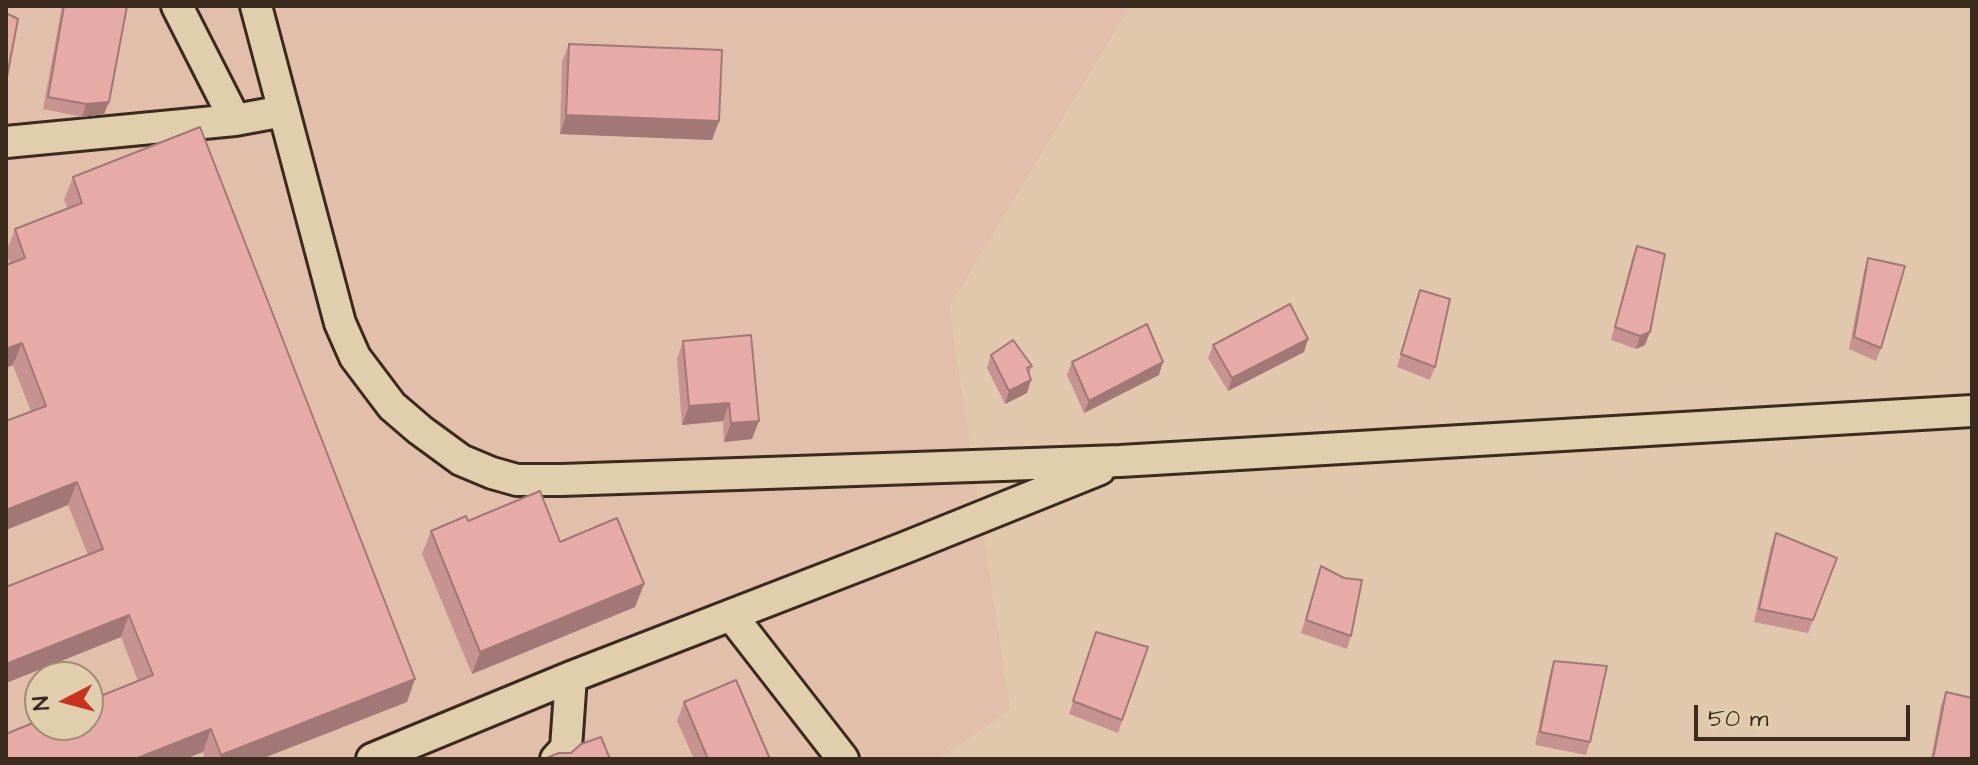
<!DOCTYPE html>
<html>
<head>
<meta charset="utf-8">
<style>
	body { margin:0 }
	#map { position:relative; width:1978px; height:765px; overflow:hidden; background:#e1c7ab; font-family:"Architects Daughter",sans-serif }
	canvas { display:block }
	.frame { position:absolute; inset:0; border:8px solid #3b2a1e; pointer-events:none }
	.north { position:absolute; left:24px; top:661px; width:80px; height:80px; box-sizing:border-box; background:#e0ceac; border:2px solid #9e8c73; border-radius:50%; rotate:264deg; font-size:22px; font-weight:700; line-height:32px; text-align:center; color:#3b2a1e }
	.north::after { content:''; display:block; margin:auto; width:28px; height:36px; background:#c8321e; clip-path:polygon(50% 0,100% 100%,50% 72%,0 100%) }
	.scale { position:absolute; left:1694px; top:705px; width:216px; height:36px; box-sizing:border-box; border:4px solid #3b2a1e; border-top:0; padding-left:10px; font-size:24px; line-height:28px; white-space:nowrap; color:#3b2a1e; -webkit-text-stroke:6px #e0ceac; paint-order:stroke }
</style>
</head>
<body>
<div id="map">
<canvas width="1978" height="765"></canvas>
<div class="frame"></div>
<div class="north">N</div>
<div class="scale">50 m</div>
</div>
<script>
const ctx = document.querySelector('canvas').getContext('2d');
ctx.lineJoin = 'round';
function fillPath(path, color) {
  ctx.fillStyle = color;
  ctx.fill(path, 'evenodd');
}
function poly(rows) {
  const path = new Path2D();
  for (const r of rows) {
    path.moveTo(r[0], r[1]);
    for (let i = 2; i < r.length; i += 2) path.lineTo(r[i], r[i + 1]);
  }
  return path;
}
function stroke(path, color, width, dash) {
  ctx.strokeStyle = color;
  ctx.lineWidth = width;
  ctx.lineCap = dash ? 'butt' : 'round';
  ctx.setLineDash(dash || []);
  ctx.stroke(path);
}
const built = poly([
	[6,6,1130,6,949,307,1010,709,939,759,6,759],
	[40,677,88,677,88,725,40,725]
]);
const minor = poly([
	[177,6,235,120],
	[256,6,340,323,355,357,392,406,420,430,461,460,492,473,517,480,561,480,1120,461,1972,411],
	[6,142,235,120,284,111],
	[731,615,843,759],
	[372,759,571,677,904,548,1100,469],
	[556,759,566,748,571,677]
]);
const wall = poly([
	[62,6,127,6,109,102,104,114,82,117,43,109],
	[569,44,719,121,712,140,560,134,562,62],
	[73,177,407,702,261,759,205,759,203,752,138,681,121,637,6,683,6,587,88,555,68,505,6,530,6,421,31,412,13,365,10,263,6,252,15,229,68,209,64,200],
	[1637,246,1645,345,1636,349,1611,340,1632,259],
	[1868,258,1881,348,1876,361,1849,349,1864,271],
	[1420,290,1435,367,1430,380,1397,367],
	[751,335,752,439,724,442,723,421,682,425,677,359,683,341],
	[1308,339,1304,352,1228,391,1208,358,1213,345],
	[991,355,1032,366,1029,374,1027,393,1005,404,987,368],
	[1072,362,1159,375,1084,413,1067,375],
	[468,521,560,542,644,584,635,607,472,674,422,554,431,531],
	[1776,533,1837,558,1808,633,1754,622,1771,546],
	[1321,566,1344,578,1351,636,1347,649,1301,633],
	[1096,632,1148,647,1118,733,1069,714],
	[1554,661,1590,742,1586,755,1535,745,1550,673],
	[1946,692,1972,759,1931,759,1941,705],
	[684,702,770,759,694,759,677,721]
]);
const shadedWall = poly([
	[109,102,104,114,82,117,86,104],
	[566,115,719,121,712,140,560,134],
	[1650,332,1645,345,1636,349,1640,336],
	[1308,339,1304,352,1228,391,1232,378],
	[22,343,13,365,6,368,6,349],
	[1163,362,1159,375,1084,413,1089,401],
	[1031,380,1027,393,1005,404,1009,391],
	[729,403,723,421,682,425,689,406],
	[759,421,752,439,724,442,731,423],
	[77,482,68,505,6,530,6,510],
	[644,584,635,607,472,674,480,652],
	[129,615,121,637,6,683,6,664],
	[415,679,407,702,261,759,220,759,221,755],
	[211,729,203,752,185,759,135,759]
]);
const building = poly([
	[64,6,127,6,109,102,86,104,48,97,64,6],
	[6,13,18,19,6,82,6,13],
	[569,44,722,50,719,121,566,115,569,44],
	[200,127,415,679,221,755,211,729,135,759,6,759,6,734,40,720,40,725,88,725,88,701,153,675,129,615,6,664,6,587,103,549,77,482,6,510,6,421,46,406,22,343,6,349,6,265,25,258,15,229,82,203,73,177,200,127],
	[1637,246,1665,254,1650,332,1640,336,1615,327,1637,246],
	[1868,258,1905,266,1881,348,1854,337,1868,258],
	[1420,290,1450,299,1435,367,1401,354,1420,290],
	[1290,304,1308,339,1232,378,1213,345,1290,304],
	[1147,324,1163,362,1089,401,1072,362,1147,324],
	[751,335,759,421,731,423,729,403,689,406,683,341,751,335],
	[1013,340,1032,366,1027,368,1031,380,1009,391,991,355,1013,340],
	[540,491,560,542,617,518,644,584,480,652,431,531,466,516,468,521,540,491],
	[1776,533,1837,558,1813,620,1759,609,1776,533],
	[1321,566,1344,578,1362,580,1351,636,1306,620,1321,566],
	[1096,632,1148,647,1122,720,1073,701,1096,632],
	[1554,661,1607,666,1590,742,1540,732,1554,661],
	[736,680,770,759,708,759,684,702,736,680],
	[1946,692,1972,698,1972,759,1933,759,1946,692],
	[601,737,610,759,544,759,559,753,571,753,581,744,601,737]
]);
fillPath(built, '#e2bfaa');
stroke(minor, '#3b2a1e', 36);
stroke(minor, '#e0ceac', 30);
fillPath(wall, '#c69390');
fillPath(shadedWall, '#a17875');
fillPath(building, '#e6aba7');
stroke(building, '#a17875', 2);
</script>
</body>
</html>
